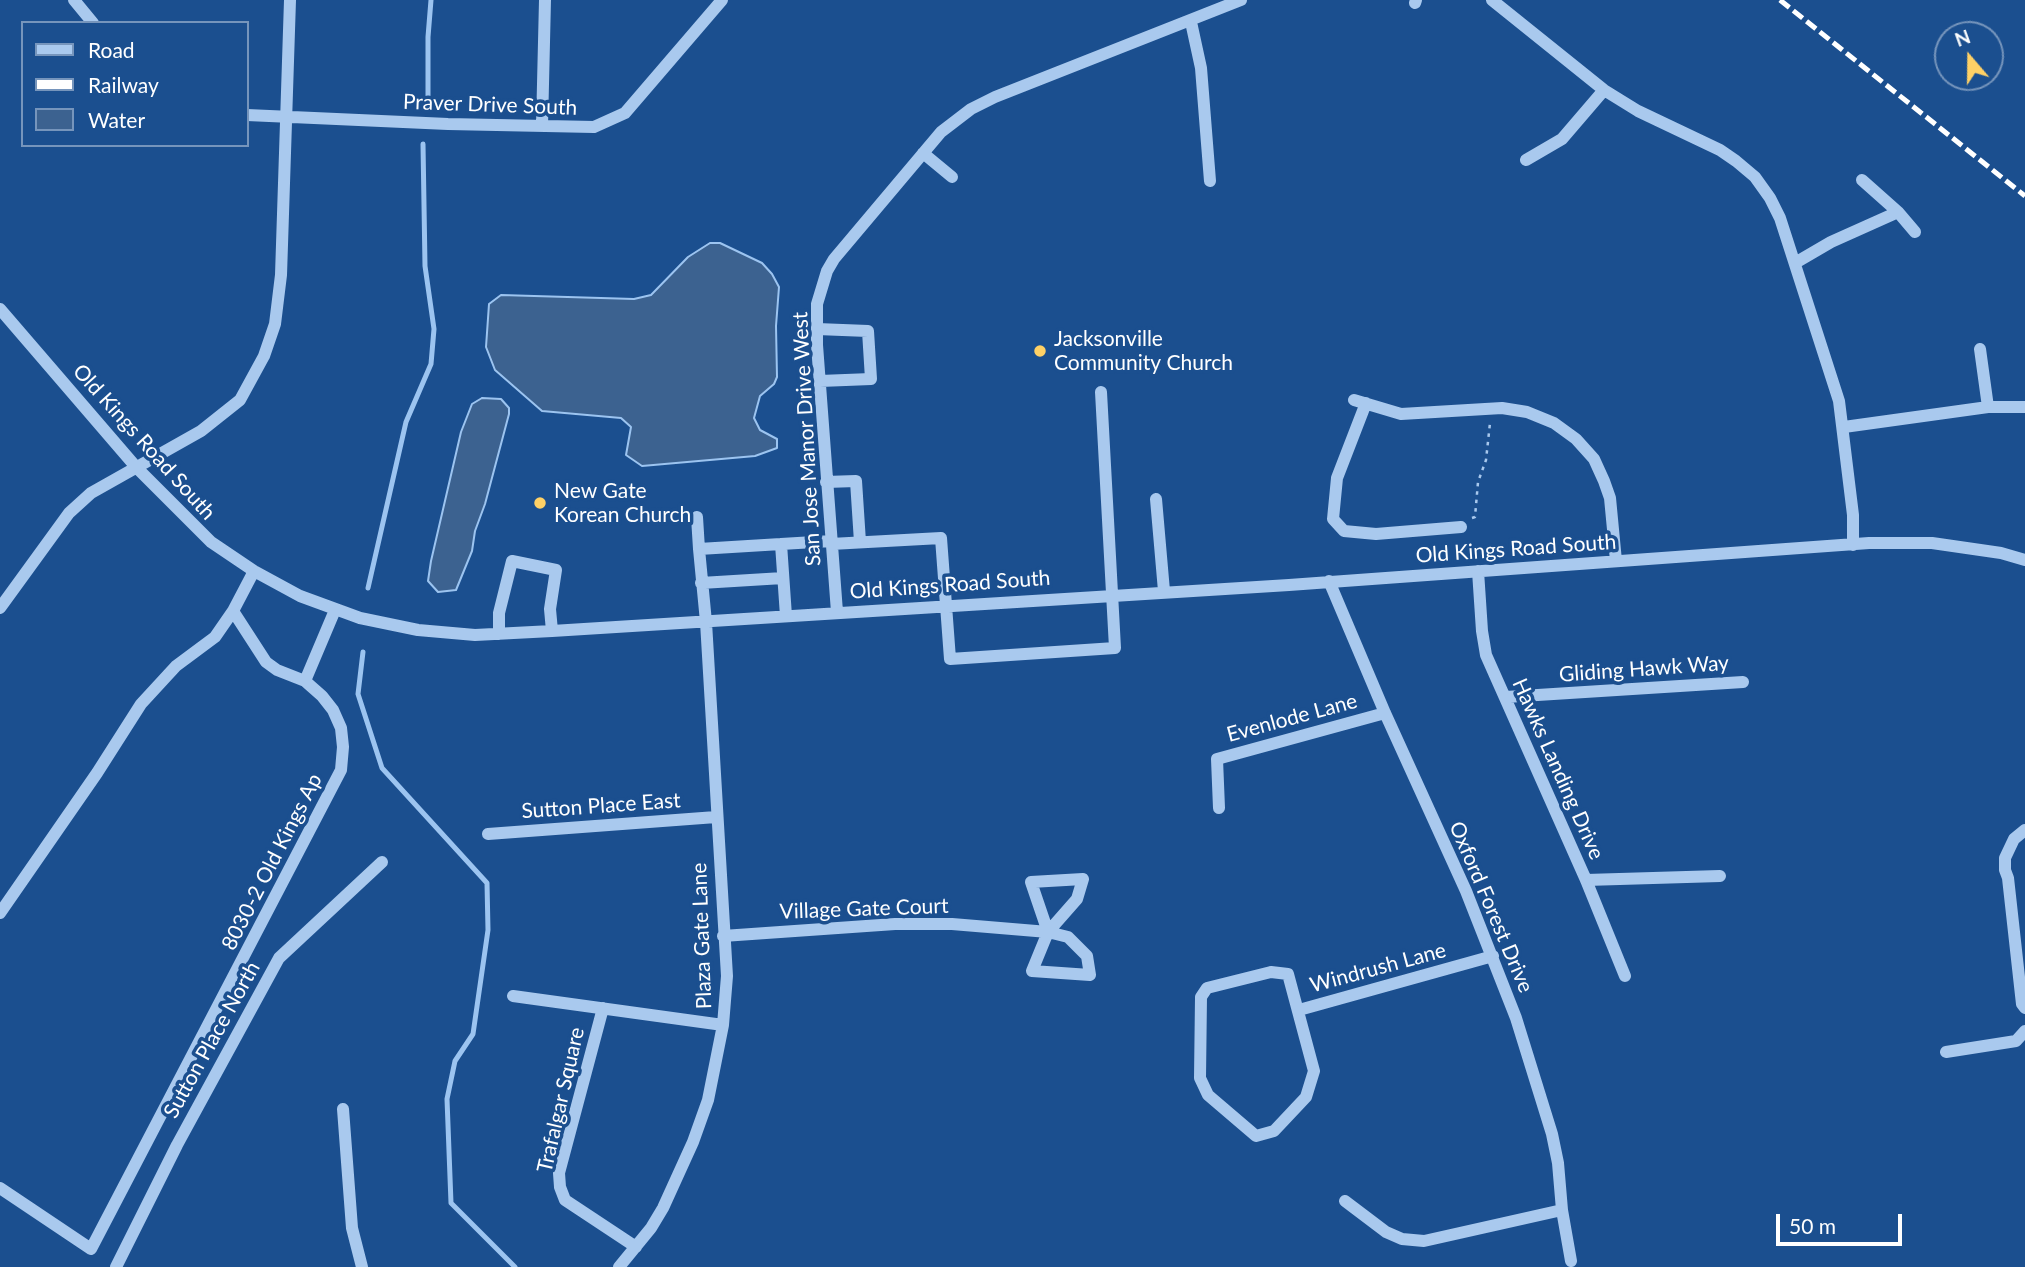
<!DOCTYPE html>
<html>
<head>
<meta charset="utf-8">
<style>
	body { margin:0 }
	#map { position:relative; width:2025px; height:1267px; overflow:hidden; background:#1b4f8f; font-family:Lato,sans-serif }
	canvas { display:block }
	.legend { position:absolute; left:21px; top:21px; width:228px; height:126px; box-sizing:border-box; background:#1b4f8f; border:2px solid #7695bc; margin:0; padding:9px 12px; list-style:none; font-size:21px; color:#fff }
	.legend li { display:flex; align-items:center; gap:14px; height:35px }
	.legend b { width:35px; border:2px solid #7695bc }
	.north { position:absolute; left:1934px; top:21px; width:70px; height:70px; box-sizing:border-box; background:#1b4f8f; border:2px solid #7695bc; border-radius:50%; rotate:340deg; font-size:19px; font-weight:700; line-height:28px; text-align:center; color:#fff }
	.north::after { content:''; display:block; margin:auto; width:24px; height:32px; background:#ffd166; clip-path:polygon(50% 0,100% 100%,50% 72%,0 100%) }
	.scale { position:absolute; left:1776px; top:1214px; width:126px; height:32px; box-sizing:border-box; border:4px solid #fff; border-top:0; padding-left:9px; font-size:21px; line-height:24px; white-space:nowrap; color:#fff; -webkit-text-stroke:5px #1b4f8f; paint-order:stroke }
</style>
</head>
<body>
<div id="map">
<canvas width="2025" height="1267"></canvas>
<ul class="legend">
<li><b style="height:9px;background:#a9c9ee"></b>Road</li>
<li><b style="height:9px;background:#fff"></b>Railway</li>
<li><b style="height:19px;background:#3c6290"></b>Water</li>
</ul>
<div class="north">N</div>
<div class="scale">50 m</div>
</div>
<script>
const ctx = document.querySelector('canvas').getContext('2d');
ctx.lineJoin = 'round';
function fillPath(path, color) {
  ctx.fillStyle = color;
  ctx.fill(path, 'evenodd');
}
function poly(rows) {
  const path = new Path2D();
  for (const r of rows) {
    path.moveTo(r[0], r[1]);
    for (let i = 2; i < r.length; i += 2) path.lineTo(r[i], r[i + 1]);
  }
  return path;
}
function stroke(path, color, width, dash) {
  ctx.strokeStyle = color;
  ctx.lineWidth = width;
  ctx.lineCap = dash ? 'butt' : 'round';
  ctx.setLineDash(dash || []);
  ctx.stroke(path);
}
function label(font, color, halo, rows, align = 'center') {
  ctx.font = font + ' Lato,sans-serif';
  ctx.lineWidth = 7;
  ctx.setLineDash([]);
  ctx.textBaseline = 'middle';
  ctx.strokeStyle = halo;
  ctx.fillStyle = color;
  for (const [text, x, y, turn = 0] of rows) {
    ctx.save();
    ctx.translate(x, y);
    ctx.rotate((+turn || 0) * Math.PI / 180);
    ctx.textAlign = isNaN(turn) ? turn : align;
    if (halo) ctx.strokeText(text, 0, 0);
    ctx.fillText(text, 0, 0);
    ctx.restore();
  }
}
const water = poly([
	[710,243,720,243,762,263,772,274,779,287,776,326,777,377,774,384,760,396,754,418,760,430,777,439,777,448,755,456,642,466,626,455,631,427,621,418,542,411,495,370,486,347,489,304,501,295,634,299,651,295,688,257,710,243],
	[482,398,501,399,509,408,509,414,485,504,475,531,472,551,456,590,438,592,428,581,431,561,461,432,472,404,482,398]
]);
const stream = poly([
	[428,98,428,37,431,0],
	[368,588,406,422,431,364,434,329,425,266,423,144],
	[363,652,358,694,382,768,487,883,488,930,473,1034,455,1061,447,1099,451,1203,515,1267]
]);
const path = poly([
	[1472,518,1475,517,1478,482,1486,460,1490,423]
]);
const minor = poly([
	[74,0,93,23],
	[1492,0,1604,90,1638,111,1720,150,1736,161,1755,177,1770,198,1780,218,1839,401,1853,515,1853,545],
	[1415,3,1416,0],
	[1191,22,1201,68,1210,181],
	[247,115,448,124,594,127,625,113,722,0],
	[542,126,545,0],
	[923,153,952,177],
	[1526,160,1562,139,1604,90],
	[1862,180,1898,212,1915,232],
	[1795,263,1831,242,1898,212],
	[0,309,136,467,211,542,254,571,300,596,360,618,418,630,475,635,552,631,1289,585,1869,543,1932,543,2001,553,2025,560],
	[817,329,868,331,871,379,820,381],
	[1980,349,1988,407],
	[1354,400,1401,414,1502,408,1527,412,1554,423,1576,439,1594,459,1604,481,1610,498,1616,561],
	[1366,403,1337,478,1333,519,1344,531,1376,534,1461,527],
	[1844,427,1988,407,2025,407],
	[826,482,856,481,860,542],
	[1156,499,1164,591],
	[697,517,699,549],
	[831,544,941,538,950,659,1115,648,1101,392],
	[1478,571,1482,631,1486,655,1586,880,1625,976],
	[1329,581,1385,713,1466,891,1516,1018,1552,1134,1558,1163,1562,1210,1571,1261],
	[701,583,783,578],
	[0,608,69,513,91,493,201,431,240,400,264,356,275,324,281,275,290,0],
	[233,611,254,571],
	[837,612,817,345,817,304,827,271,834,259,941,132,971,109,995,97,1241,0],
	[786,616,781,544,831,541],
	[499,634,499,613,512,561,556,570,550,609,552,631],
	[305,681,335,610],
	[1506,697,1743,682],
	[1219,808,1217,759,1385,713],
	[2025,830,2014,839,2005,858,2005,870,2008,878,2022,1004,2025,1008],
	[488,834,716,817],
	[1586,880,1720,876],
	[0,913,97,773,141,704,176,666,215,637,233,611,266,662,277,670,305,681,322,696,333,710,341,728,343,747,341,770,91,1249,0,1188],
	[723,936,895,924,952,924,1048,932,1068,937,1087,956,1090,975,1032,971,1048,932,1077,899,1083,879,1031,882,1048,932],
	[1271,972,1288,974,1314,1071,1306,1097,1274,1131,1256,1136,1208,1095,1200,1078,1201,997,1207,988,1271,972],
	[513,996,723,1025],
	[603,1008,559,1173,560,1187,565,1200,636,1247],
	[1299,1010,1493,956],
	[1946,1052,2016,1041,2025,1031],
	[343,1109,352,1228,362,1267],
	[1345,1201,1386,1232,1402,1239,1424,1241,1562,1210],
	[116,1267,177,1145,279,958,382,862],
	[619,1267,651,1228,663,1208,693,1142,708,1100,723,1025,727,976,706,622,699,549,781,544]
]);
const rail = poly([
	[1780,0,2025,196]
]);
const markers = [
	[1040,351,7,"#ffd166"],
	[540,503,7,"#ffd166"]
];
const streetNames = [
	["Praver Drive South",490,105,2],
	["San Jose Manor Drive West",807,439,-93],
	["Old Kings Road South",144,442,48],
	["Old Kings Road South",1516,549,-4],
	["Old Kings Road South",950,585,-4],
	["Gliding Hawk Way",1644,669,-4],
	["Evenlode Lane",1292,718,-15],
	["Hawks Landing Drive",1558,769,66],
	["Sutton Place East",601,806,-4],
	["8030-2 Old Kings Ap",272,862,-63],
	["Oxford Forest Drive",1491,907,67],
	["Village Gate Court",864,909,-2],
	["Plaza Gate Lane",702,936,-92],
	["Windrush Lane",1378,968,-15],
	["Sutton Place North",212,1040,-61],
	["Trafalgar Square",561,1100,-77]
];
const poiNames = [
	["Jacksonville",1054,339],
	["Community Church",1054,363],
	["New Gate",554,491],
	["Korean Church",554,515]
];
fillPath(water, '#3c6290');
stroke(water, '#9cc4f0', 2);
stroke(stream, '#9cc4f0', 5);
stroke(path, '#a9c9ee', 2.5, [3.5, 5]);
stroke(minor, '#a9c9ee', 12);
stroke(rail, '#fff', 5, [12, 5]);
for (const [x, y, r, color] of markers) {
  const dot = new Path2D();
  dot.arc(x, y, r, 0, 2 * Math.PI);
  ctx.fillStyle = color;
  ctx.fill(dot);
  stroke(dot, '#1b4f8f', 2.5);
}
label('21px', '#fff', '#1b4f8f', streetNames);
label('21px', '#fff', '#1b4f8f', poiNames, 'left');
</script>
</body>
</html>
